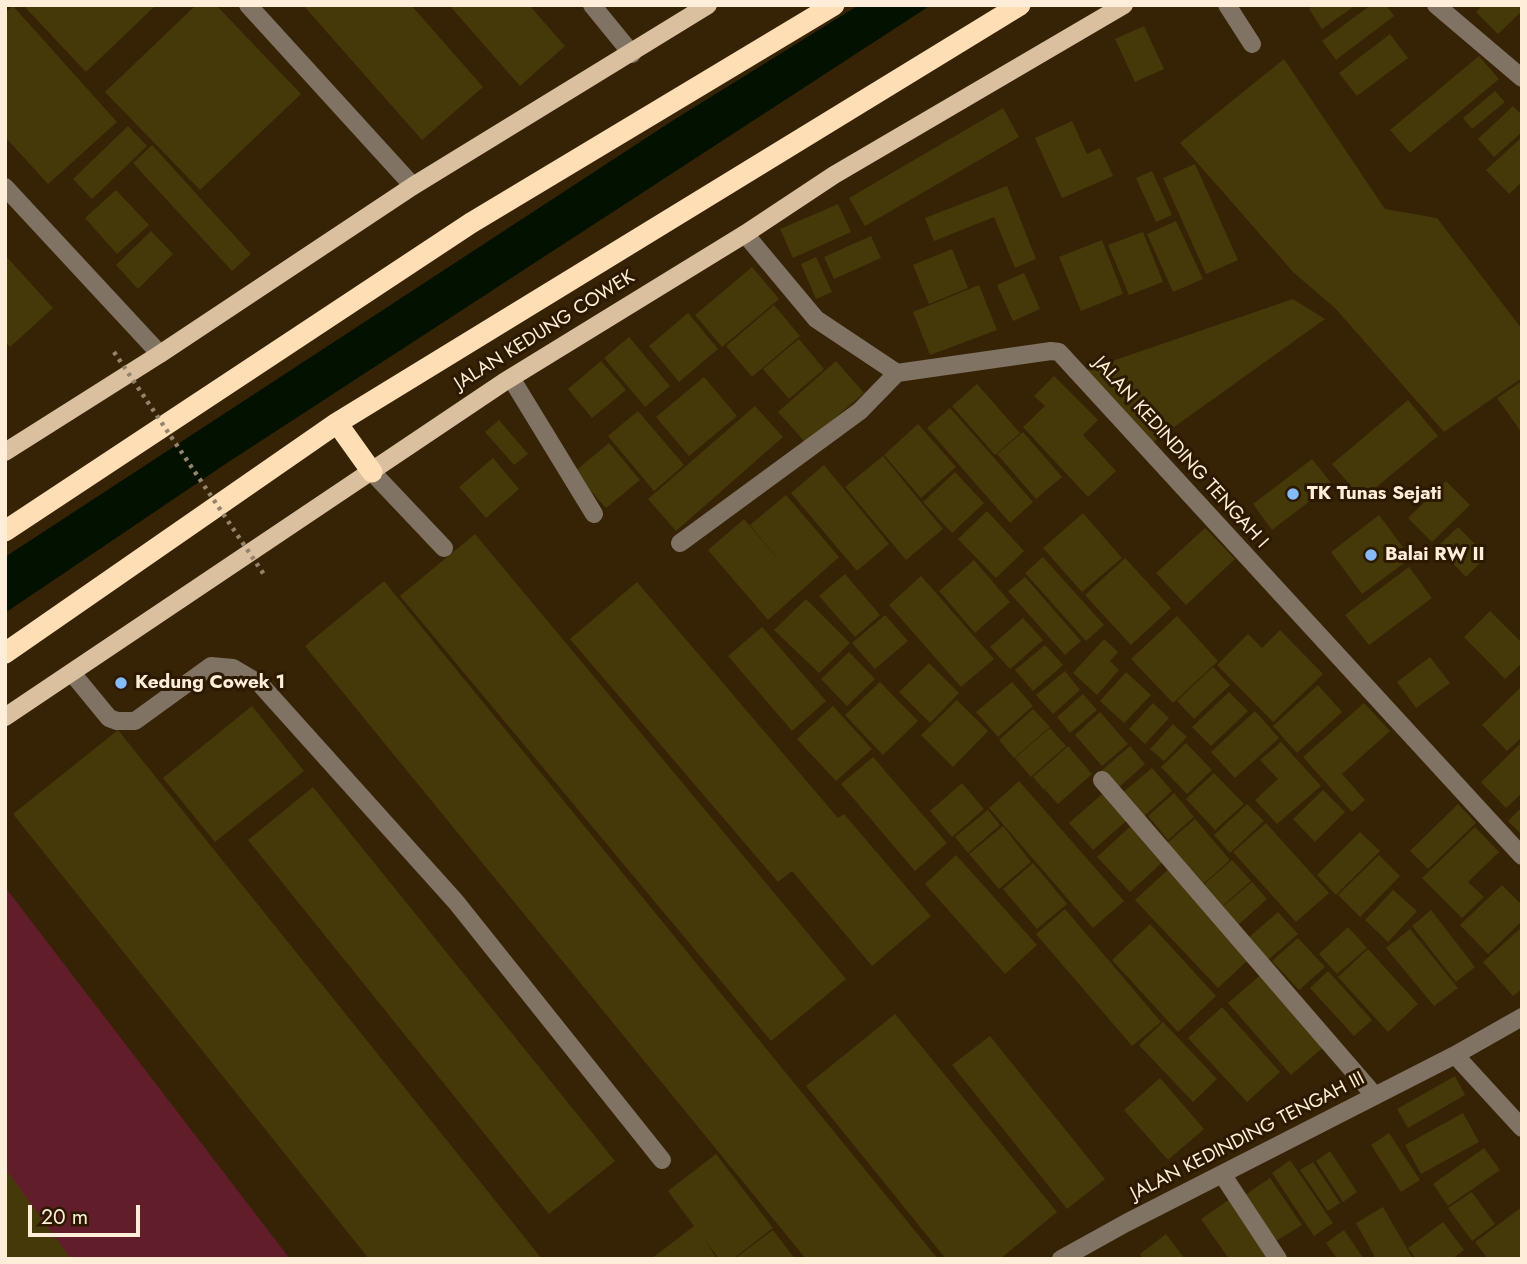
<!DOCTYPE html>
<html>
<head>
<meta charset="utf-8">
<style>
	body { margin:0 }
	#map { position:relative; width:1527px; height:1264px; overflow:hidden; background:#362306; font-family:Jost,sans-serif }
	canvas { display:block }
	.frame { position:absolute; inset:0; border:7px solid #fdedd9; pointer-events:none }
	.scale { position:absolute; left:28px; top:1205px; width:112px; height:32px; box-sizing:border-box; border:4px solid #fdedd9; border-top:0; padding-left:9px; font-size:21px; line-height:24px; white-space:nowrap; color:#fdedd9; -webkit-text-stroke:5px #2c1900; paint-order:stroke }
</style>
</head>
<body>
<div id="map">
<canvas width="1527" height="1264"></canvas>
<div class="frame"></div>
<div class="scale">20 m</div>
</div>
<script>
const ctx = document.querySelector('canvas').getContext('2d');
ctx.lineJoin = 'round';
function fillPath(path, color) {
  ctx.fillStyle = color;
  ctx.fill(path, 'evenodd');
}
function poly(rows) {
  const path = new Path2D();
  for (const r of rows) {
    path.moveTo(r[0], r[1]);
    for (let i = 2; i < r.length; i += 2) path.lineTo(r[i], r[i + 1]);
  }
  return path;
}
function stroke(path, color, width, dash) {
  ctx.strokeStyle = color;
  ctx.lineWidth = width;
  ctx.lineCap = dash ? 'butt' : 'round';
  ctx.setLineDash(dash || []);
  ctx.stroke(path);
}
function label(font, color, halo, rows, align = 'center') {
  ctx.font = font + ' Jost,sans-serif';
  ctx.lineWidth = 6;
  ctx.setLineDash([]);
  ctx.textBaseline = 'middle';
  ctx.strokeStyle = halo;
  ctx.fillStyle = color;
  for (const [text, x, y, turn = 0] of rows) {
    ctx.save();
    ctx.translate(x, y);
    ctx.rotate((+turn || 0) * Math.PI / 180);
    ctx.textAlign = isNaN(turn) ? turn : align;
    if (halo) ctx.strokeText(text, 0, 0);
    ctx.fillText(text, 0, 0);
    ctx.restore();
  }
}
const green = poly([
	[5,887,290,1259,5,1259]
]);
const water = poly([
	[859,5,931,5,227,463,5,613,5,557,672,121]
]);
const building = poly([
	[23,5,156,5,86,72],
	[196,5,216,5,301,94,200,190,105,92],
	[303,5,411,5,483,87,422,140],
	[449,5,529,5,565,46,520,86],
	[1314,5,1356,5,1322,29,1309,9],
	[1371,5,1386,5,1394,16,1336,60,1322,41],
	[1483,5,1522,5,1522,11,1498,34,1476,12],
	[13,6,117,122,48,184,5,137,5,13],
	[1144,26,1164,69,1135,82,1115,39],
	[1390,34,1408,58,1357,96,1339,73],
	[1479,56,1499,79,1410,153,1390,130],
	[1284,59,1385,209,1437,218,1522,329,1522,378,1444,432,1335,308,1293,272,1180,143],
	[1495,91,1505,102,1472,129,1463,118],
	[1513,106,1522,115,1522,132,1494,157,1478,139],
	[1003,108,1019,137,865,226,849,198],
	[1072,121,1087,154,1100,148,1113,176,1062,198,1035,138],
	[128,126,147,146,92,199,73,179],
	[1522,137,1522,182,1509,194,1486,170],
	[152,145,251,254,232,271,133,163],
	[1195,164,1238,260,1206,274,1163,178],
	[1152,171,1172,215,1156,222,1136,178],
	[1007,186,1036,259,1015,268,994,217,934,241,925,218],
	[116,190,149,225,117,254,85,218],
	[838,204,851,232,793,258,780,229],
	[1176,221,1203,279,1173,292,1147,234],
	[151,231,173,254,138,289,116,265],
	[1143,232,1163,282,1129,295,1108,245],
	[871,236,881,258,834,279,824,257],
	[1102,240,1123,294,1081,311,1059,257],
	[952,249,968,288,929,304,913,265],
	[5,255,53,308,10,347,5,342],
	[816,257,832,292,816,299,801,264],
	[752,267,779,299,722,347,695,315],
	[1024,273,1040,309,1013,321,997,285],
	[979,285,997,330,930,355,913,312],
	[1293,299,1325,319,1149,445,1083,371],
	[774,305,800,336,752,377,726,346],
	[688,313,718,349,679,382,649,346],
	[629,337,670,386,645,407,604,358],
	[799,339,824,369,789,399,763,369],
	[601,361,626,390,592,418,568,389],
	[836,361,864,393,806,443,778,412],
	[1054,376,1098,420,1083,435,1116,471,1088,497,1023,427,1045,406,1034,396],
	[704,377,737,416,689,456,656,417],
	[1522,381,1522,433,1497,398],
	[977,384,1020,433,995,455,952,406],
	[1408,400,1438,436,1362,499,1332,464],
	[755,406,783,437,676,531,648,499],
	[950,408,1033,502,1010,523,927,428],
	[638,411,684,465,654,491,608,436],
	[499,420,528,454,514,465,485,432],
	[918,424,956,467,921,498,884,455],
	[1023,432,1062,477,1036,499,997,454],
	[609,443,640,480,606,508,574,472],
	[883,456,943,529,906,560,845,487],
	[493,458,519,489,486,518,459,487],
	[1312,459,1332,484,1272,530,1253,504],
	[824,465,889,544,857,571,791,493],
	[955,472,984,503,952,533,923,502],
	[1446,481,1470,505,1432,542,1408,518],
	[786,495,839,557,768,620,708,550,744,519,786,569,750,525],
	[987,511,1024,551,996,578,958,539],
	[1083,513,1122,558,1082,592,1043,548],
	[1379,515,1411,558,1362,594,1331,552],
	[1458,527,1487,556,1466,577,1437,547],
	[1205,528,1235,559,1186,605,1156,573],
	[475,534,846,979,771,1041,400,596],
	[1043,557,1104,625,1086,641,1025,573],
	[1125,558,1171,608,1131,645,1085,595],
	[974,560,1010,602,975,633,939,591],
	[1409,567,1432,598,1369,645,1345,615],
	[845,574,880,615,855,637,819,596],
	[921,576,994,659,961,687,889,605],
	[1025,577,1081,641,1065,655,1008,591],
	[384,581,938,1259,806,1259,305,646],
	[637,582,838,818,844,814,931,916,872,966,792,871,778,882,570,639],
	[806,599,850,643,819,673,774,630],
	[1490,611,1522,643,1522,663,1505,679,1464,637],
	[885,615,908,641,875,669,852,643],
	[1177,616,1218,661,1173,703,1131,659],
	[1023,618,1043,640,1010,669,990,647],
	[762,627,826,701,792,731,728,656],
	[1280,630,1323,674,1273,722,1217,665,1248,634,1262,648],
	[1104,639,1118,652,1110,661,1119,670,1097,695,1073,673],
	[1045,645,1063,665,1033,691,1015,670],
	[849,652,875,679,847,706,821,679],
	[1430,657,1450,683,1416,708,1397,682],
	[929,663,959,693,930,723,899,692],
	[1213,667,1230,685,1194,719,1177,701],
	[1065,671,1080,690,1053,714,1036,695],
	[1126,672,1151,695,1124,723,1100,701],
	[880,682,918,721,883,755,845,715],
	[1012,682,1033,706,998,737,976,712],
	[1318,685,1342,712,1297,753,1273,726],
	[1522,686,1522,737,1507,751,1482,725],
	[1229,692,1248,711,1211,746,1192,727],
	[1083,694,1097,710,1070,733,1057,717],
	[957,700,988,731,953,767,921,735],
	[1153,703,1169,718,1145,744,1129,729],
	[1364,703,1390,731,1342,774,1365,800,1352,812,1303,757],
	[252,706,304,771,215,842,163,778],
	[833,706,872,749,836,781,797,739],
	[1033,709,1050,727,1014,758,999,740],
	[1255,711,1279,738,1235,778,1211,752],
	[1100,712,1128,744,1102,766,1075,735],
	[1173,724,1187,737,1164,761,1150,749],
	[1050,728,1066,746,1031,777,1015,758],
	[118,730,542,1259,369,1259,13,814],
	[1281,742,1321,786,1277,824,1255,800,1278,779,1260,760],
	[1522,742,1522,793,1506,808,1481,782],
	[1186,743,1212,770,1187,794,1161,767],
	[1068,746,1092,774,1058,804,1045,790,1050,784,1044,790,1033,777],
	[1130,746,1145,764,1117,789,1101,771],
	[873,757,947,843,915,871,841,784],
	[1152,768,1172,791,1142,818,1121,794],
	[1214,773,1244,804,1215,830,1186,799],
	[1019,781,1124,901,1093,928,989,808],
	[962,783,984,809,952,837,930,811],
	[313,787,615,1161,549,1214,248,840],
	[1108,789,1132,816,1093,850,1069,823],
	[1323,790,1345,812,1315,842,1293,819],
	[1174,793,1194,817,1168,840,1148,816],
	[1247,804,1264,821,1230,853,1214,835],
	[1458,804,1476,823,1428,869,1410,851],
	[1522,807,1522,835,1508,821],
	[988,810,1000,825,968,853,955,837],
	[1195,819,1230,860,1202,885,1166,844],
	[1135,822,1168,857,1130,892,1097,857],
	[1266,823,1329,893,1296,922,1233,852],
	[1003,826,1031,862,999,889,969,854],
	[1475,827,1499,852,1468,882,1484,897,1462,918,1422,878],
	[1360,832,1380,851,1336,895,1317,875],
	[956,855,1037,945,1005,974,925,884],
	[1379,855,1400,876,1360,917,1338,895],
	[1232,860,1251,881,1220,908,1201,887],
	[1033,863,1067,904,1037,929,1003,889],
	[1172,866,1249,959,1218,988,1135,900],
	[1252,882,1267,899,1237,926,1221,908],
	[1502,885,1522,905,1522,921,1488,954,1460,925],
	[1393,890,1417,911,1388,942,1365,920],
	[1065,909,1161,1022,1132,1046,1036,934],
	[1431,910,1475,967,1456,982,1412,926],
	[1278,912,1298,934,1267,961,1247,939],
	[1150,924,1216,996,1178,1032,1112,960],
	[1348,927,1367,948,1337,974,1319,954],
	[1522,927,1522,989,1513,996,1483,962],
	[1410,929,1458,988,1434,1006,1386,948],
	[1298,938,1325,967,1299,990,1272,961],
	[1368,949,1418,1004,1388,1032,1338,977],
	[1328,971,1372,1020,1354,1036,1310,988],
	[1263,973,1325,1046,1291,1075,1228,1003],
	[1222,1007,1280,1072,1247,1102,1188,1038],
	[895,1014,1057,1212,1000,1259,946,1259,806,1086],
	[1163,1022,1217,1079,1193,1102,1139,1045],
	[990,1036,1105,1179,1067,1209,952,1065],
	[1455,1076,1465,1095,1408,1128,1397,1109],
	[1160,1078,1204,1129,1168,1160,1124,1110],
	[1463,1113,1479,1142,1421,1174,1405,1145],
	[1389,1133,1420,1180,1401,1192,1371,1145],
	[1484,1148,1500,1170,1448,1206,1433,1184],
	[1330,1151,1357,1192,1343,1202,1316,1161],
	[716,1154,773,1228,733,1259,719,1259,705,1240,717,1259,651,1259,694,1226,668,1191],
	[1290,1160,1333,1223,1314,1236,1272,1173],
	[1313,1162,1340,1203,1328,1211,1300,1170],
	[5,1168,71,1259,5,1259],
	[1270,1178,1302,1225,1276,1241,1245,1195],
	[1472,1192,1495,1224,1472,1241,1448,1208],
	[1230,1199,1272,1259,1229,1259,1201,1219],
	[1383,1207,1413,1259,1376,1259,1356,1223],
	[1522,1207,1522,1255,1517,1259,1488,1259,1475,1242],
	[1443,1222,1464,1250,1452,1259,1416,1259,1408,1248],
	[773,1230,795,1259,734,1259],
	[1344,1230,1364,1259,1337,1259,1326,1243],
	[1166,1234,1185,1259,1143,1259,1140,1254]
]);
const minor = poly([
	[248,5,413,186],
	[592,5,632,54],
	[1227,5,1252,44],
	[1436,5,1522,78],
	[5,187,160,354],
	[745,234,816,319,897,373,1051,351,1059,352,1522,856],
	[511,378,594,514],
	[372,472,444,548],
	[680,543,860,411,897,373],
	[72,673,109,718,117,721,135,721,211,666,233,668,260,684,456,902,662,1160],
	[1102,780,1375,1096],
	[1522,1017,1455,1055,1522,1128],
	[1222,1174,1278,1259],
	[1061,1259,1126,1223,1455,1055]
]);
const major = poly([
	[5,452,160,354,413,186,708,5],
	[5,717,504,382,745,234,834,175,1124,5]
]);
const highway = poly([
	[337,423,372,472],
	[5,531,471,223,834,5],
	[5,653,337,423,1020,5]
]);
const pathBridge = poly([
	[114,352,265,576]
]);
const markers = [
	[1293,494,7,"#85bbfb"],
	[1371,555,7,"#85bbfb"],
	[121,683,7,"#85bbfb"]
];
const streetNames = [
	["JALAN KEDUNG COWEK",545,331,-32],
	["JALAN KEDINDING TENGAH I",1180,453,48],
	["JALAN KEDINDING TENGAH III",1248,1137,-27]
];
const poiNames = [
	["TK Tunas Sejati",1307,494],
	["Balai RW II",1385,555],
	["Kedung Cowek 1",135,683]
];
fillPath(green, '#621d2a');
fillPath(water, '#031200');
fillPath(building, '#453809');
stroke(minor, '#807363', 18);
stroke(major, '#dac09e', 18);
stroke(highway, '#fedeb5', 21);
stroke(pathBridge, '#95846b', 4.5, [3.5, 5]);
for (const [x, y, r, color] of markers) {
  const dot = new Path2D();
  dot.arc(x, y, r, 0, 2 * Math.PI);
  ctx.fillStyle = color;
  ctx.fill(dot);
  stroke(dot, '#2c1900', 2.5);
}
label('19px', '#fdedd9', '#2c1900', streetNames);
label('bold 19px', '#fdedd9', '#2c1900', poiNames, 'left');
</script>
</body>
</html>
